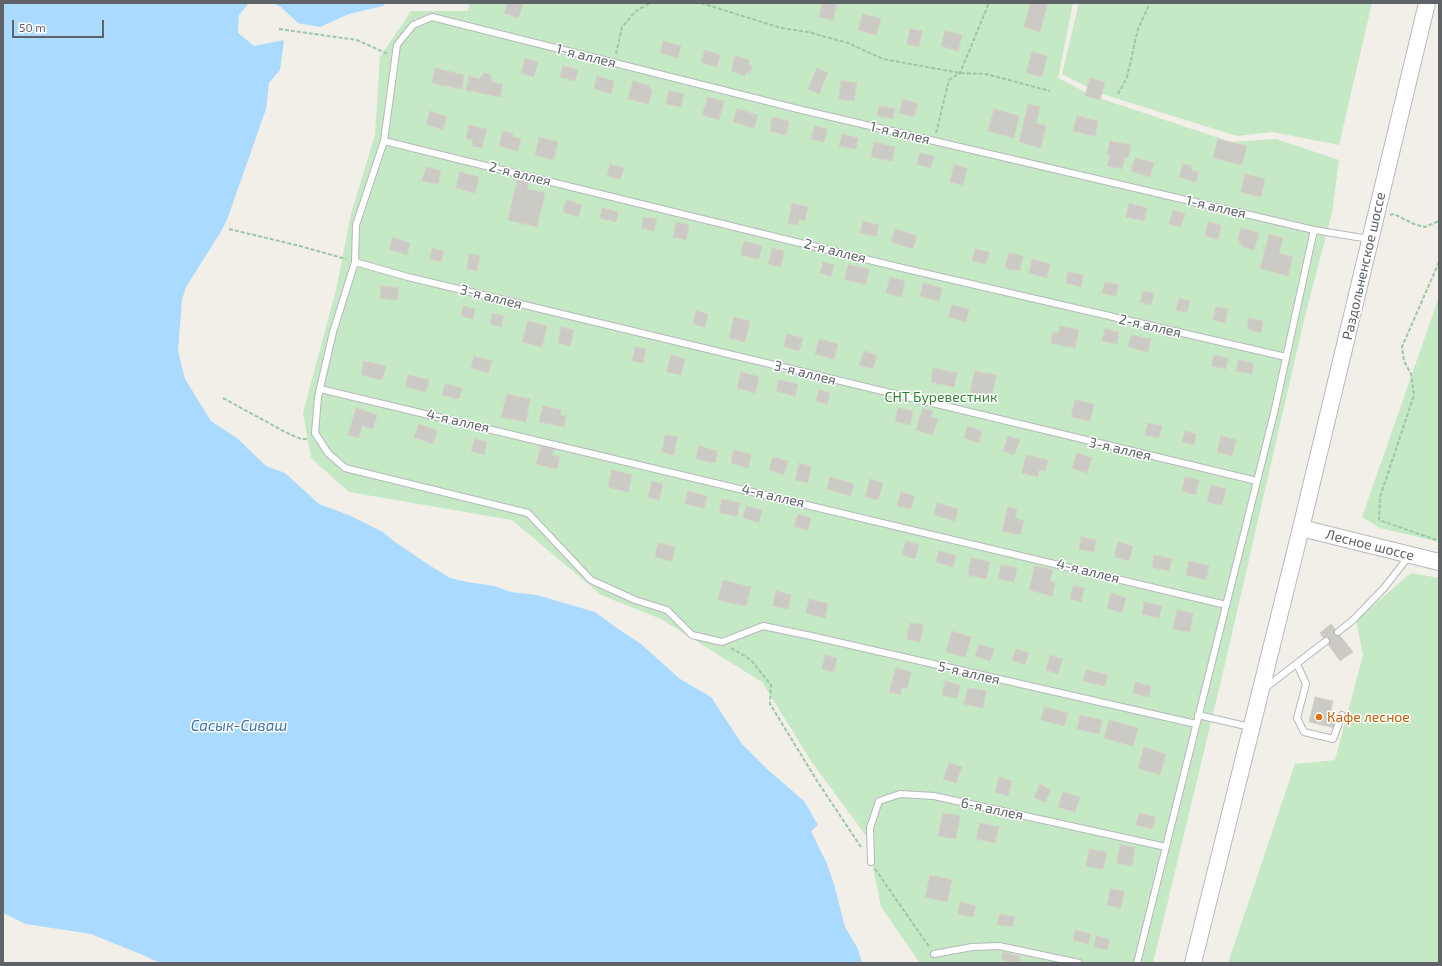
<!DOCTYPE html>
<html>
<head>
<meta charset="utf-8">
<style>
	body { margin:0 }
	#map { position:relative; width:1442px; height:966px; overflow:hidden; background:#f1efe8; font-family:"Exo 2",sans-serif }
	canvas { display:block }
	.frame { position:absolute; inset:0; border:4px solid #5f6368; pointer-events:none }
	.scale { position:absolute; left:12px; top:20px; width:92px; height:18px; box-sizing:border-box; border:2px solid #5f6368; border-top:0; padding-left:5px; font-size:12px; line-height:14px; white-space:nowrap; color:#5f6368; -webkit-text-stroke:3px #fff; paint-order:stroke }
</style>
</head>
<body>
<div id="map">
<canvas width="1442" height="966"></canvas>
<div class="frame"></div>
<div class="scale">50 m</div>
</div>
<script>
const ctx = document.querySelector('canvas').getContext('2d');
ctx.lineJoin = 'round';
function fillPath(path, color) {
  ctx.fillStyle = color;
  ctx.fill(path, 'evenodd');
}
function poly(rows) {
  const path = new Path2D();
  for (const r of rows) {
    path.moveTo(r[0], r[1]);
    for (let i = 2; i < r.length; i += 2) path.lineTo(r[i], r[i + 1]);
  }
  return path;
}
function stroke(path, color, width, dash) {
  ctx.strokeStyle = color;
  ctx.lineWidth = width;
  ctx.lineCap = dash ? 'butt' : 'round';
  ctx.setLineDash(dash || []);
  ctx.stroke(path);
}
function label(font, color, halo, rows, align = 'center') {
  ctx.font = font + ' "Exo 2",sans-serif';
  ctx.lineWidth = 3;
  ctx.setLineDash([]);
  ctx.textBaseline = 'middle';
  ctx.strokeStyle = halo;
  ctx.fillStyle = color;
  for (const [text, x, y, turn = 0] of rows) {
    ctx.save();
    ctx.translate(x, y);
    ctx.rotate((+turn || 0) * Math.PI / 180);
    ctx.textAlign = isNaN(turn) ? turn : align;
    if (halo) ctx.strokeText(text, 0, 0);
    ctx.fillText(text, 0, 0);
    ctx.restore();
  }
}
const green = poly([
	[470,3,1073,3,1058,78,1093,96,1231,142,1276,139,1339,160,1332,213,1305,316,1224,668,1153,963,920,963,881,907,867,837,811,761,762,682,661,619,601,595,512,520,349,492,311,458,303,413,336,290,351,214,375,135,380,57,411,11,468,11],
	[1079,3,1372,3,1339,145,1272,132,1237,136,1099,93,1062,74],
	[1439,297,1439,542,1380,528,1362,517],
	[1411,573,1439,578,1439,963,1228,963,1295,764,1335,760,1363,655,1356,620]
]);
const water = poly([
	[3,3,249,3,239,15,238,33,254,46,284,40,280,70,269,83,266,109,228,217,222,230,186,287,182,300,178,351,185,379,211,421,238,439,266,466,285,473,319,504,351,516,383,532,395,542,429,565,450,578,467,582,494,586,511,592,537,595,595,612,614,626,641,644,680,679,711,697,742,744,767,769,804,801,818,825,811,831,827,864,834,884,845,927,858,949,862,963,160,963,143,955,91,934,26,924,3,913],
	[273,3,385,3,383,6,349,14,320,27,298,23,281,7]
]);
const building = poly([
	[508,3,523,4,518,18,504,13,508,3],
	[822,3,837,3,833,20,819,17,822,3],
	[1030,3,1040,3,1047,5,1040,32,1024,27,1030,3],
	[863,14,881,19,876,35,858,30,863,14],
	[910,29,922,31,919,47,907,44,910,29],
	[945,31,962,35,958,51,941,46,945,31],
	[663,41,681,46,678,58,660,53,663,41],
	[705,50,720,55,717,67,701,62,705,50],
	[1032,52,1047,56,1042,77,1026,73,1032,52],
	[735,56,750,60,748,65,752,66,750,73,746,72,745,76,731,71,735,56],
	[525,58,538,62,534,77,521,73,525,58],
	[563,66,578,70,575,81,560,77,563,66],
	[435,68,464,75,462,89,432,83,435,68],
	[817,68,828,73,819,94,808,89,817,68],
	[484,73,490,74,492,82,503,84,500,97,466,90,469,76,479,79,484,73],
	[597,76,614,81,611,94,594,89,597,76],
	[1090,78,1105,82,1100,100,1085,96,1090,78],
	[633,81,648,85,652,92,648,104,628,99,633,81],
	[841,81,857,83,854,101,839,99,841,81],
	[669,91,684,94,681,107,666,104,669,91],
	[708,97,724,101,719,120,702,115,708,97],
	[903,99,918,104,914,117,899,113,903,99],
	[1028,104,1040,107,1036,123,1046,126,1041,148,1019,142,1028,104],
	[879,106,895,109,893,119,877,116,879,106],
	[737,109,758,115,754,128,733,122,737,109],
	[994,109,1019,116,1014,138,988,131,994,109],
	[430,111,447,117,443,130,426,124,430,111],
	[1077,116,1098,121,1095,136,1073,131,1077,116],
	[772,117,789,121,786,135,770,131,772,117],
	[469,125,487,129,482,148,472,146,473,140,466,138,469,125],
	[815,126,827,129,824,142,811,139,815,126],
	[503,131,513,133,512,137,521,139,518,151,499,146,503,131],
	[842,134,858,138,856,149,839,146,842,134],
	[539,137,558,142,554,160,535,155,539,137],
	[1218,139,1247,146,1242,165,1213,158,1218,139],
	[1110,141,1131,145,1128,158,1125,157,1122,169,1107,166,1110,155,1107,155,1110,141],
	[874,142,895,147,892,161,871,157,874,142],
	[920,153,934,156,931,168,917,164,920,153],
	[1135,158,1154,163,1150,177,1131,171,1135,158],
	[610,164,624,168,620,179,607,176,610,164],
	[1183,164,1192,166,1191,170,1199,172,1196,182,1179,177,1183,164],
	[954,165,967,168,963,185,950,182,954,165],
	[426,167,441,171,438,184,422,181,426,167],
	[460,172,479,177,475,193,456,188,460,172],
	[1245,174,1265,179,1261,197,1241,192,1245,174],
	[518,176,529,179,527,189,545,193,537,227,508,220,518,176],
	[566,200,582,205,578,217,563,212,566,200],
	[792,203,808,207,805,221,799,219,798,225,788,223,792,203],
	[1129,203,1147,208,1144,221,1126,217,1129,203],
	[602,208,618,212,616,222,600,218,602,208],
	[1173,210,1185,214,1181,227,1169,224,1173,210],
	[644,217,657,219,654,231,641,228,644,217],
	[863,221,879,225,876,236,860,233,863,221],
	[676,222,689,225,686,240,673,237,676,222],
	[1208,222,1221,225,1218,239,1205,236,1208,222],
	[1241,228,1259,233,1254,250,1243,247,1238,239,1241,228],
	[895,229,917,236,913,249,891,242,895,229],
	[1269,234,1283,238,1279,253,1293,257,1288,276,1260,268,1269,234],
	[393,237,410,243,407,255,389,249,393,237],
	[744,241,762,246,759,259,741,255,744,241],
	[432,248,444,251,441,262,430,259,432,248],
	[772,248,784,251,781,267,768,264,772,248],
	[975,249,989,252,986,264,972,261,975,249],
	[1009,253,1023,256,1020,271,1005,268,1009,253],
	[469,254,480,256,477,271,467,269,469,254],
	[1032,259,1050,264,1047,278,1029,273,1032,259],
	[823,262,834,265,831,276,820,273,823,262],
	[848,265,869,269,866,284,845,280,848,265],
	[1068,272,1083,275,1081,287,1066,283,1068,272],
	[890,277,905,281,901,297,886,293,890,277],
	[1105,282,1119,285,1116,296,1102,293,1105,282],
	[923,283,942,288,939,301,920,296,923,283],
	[381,286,399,288,397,300,380,298,381,286],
	[1143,291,1154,293,1151,305,1140,302,1143,291],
	[1179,298,1190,301,1187,312,1176,310,1179,298],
	[952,305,969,309,966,322,948,317,952,305],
	[463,306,475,309,473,319,461,316,463,306],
	[1216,307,1228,309,1225,323,1213,320,1216,307],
	[696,311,708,314,705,327,693,324,696,311],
	[492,313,504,316,501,327,490,324,492,313],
	[734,317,750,321,745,342,729,338,734,317],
	[1249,318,1263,321,1261,333,1247,329,1249,318],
	[528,321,547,326,542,347,522,342,528,321],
	[1060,326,1079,330,1075,348,1051,343,1053,332,1059,333,1060,326],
	[561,327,574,330,570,346,558,343,561,327],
	[1105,329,1119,332,1117,344,1102,341,1105,329],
	[787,334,803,338,799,351,784,347,787,334],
	[1131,335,1151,339,1148,352,1128,347,1131,335],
	[819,339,838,344,834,359,815,354,819,339],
	[635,347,646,349,643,363,632,361,635,347],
	[864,351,877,355,873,369,859,365,864,351],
	[671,355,685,359,681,375,667,372,671,355],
	[1214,355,1228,358,1226,369,1211,366,1214,355],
	[474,356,492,361,488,373,471,368,474,356],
	[1238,360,1254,363,1252,374,1236,371,1238,360],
	[364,361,386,366,382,380,361,375,364,361],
	[933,368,957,373,954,387,931,382,933,368],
	[975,371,996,375,992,397,970,392,975,371],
	[741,372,759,377,755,393,737,388,741,372],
	[408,375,429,380,426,392,406,387,408,375],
	[779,380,798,384,795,396,776,391,779,380],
	[445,384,462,388,459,399,442,395,445,384],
	[819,390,830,393,827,404,816,401,819,390],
	[507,394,530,399,526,422,501,417,507,394],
	[1075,400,1094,404,1090,421,1071,417,1075,400],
	[543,406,561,410,560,415,566,416,564,427,539,422,543,406],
	[356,408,377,415,373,429,362,426,359,438,348,435,356,408],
	[898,408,913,411,910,425,895,421,898,408],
	[923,408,933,411,931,417,938,419,933,435,916,430,923,408],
	[1148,423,1162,426,1159,438,1145,435,1148,423],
	[419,424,438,431,433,444,414,437,419,424],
	[967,426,982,431,979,443,964,438,967,426],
	[1185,431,1196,434,1194,445,1182,442,1185,431],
	[665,435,677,437,674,455,662,452,665,435],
	[1008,436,1020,440,1014,455,1003,451,1008,436],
	[1221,436,1236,440,1232,456,1217,452,1221,436],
	[475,439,487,442,484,455,471,451,475,439],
	[541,446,554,449,552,455,560,457,557,469,536,464,541,446],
	[699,446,718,451,715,463,696,459,699,446],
	[734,450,751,454,748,468,731,463,734,450],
	[1077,453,1092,458,1087,473,1072,468,1077,453],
	[1026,455,1048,460,1045,471,1039,470,1038,477,1022,473,1026,455],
	[773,457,788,461,784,475,769,470,773,457],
	[799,463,811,466,808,483,795,480,799,463],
	[612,470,632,475,628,492,608,487,612,470],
	[830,477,854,484,851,496,827,489,830,477],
	[1185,477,1199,480,1196,495,1182,491,1185,477],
	[870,479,883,483,878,500,865,497,870,479],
	[652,481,663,484,659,500,648,497,652,481],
	[1211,485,1226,489,1222,505,1207,502,1211,485],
	[688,491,707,496,704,508,685,504,688,491],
	[901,492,915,496,911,509,897,506,901,492],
	[722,499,740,503,737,516,719,513,722,499],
	[937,503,958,509,955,521,934,515,937,503],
	[746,506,762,510,759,523,743,518,746,506],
	[1008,507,1017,509,1015,518,1024,521,1020,535,1002,531,1008,507],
	[798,514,811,518,808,530,794,527,798,514],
	[1081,537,1096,540,1094,552,1079,549,1081,537],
	[906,541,919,545,915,559,902,555,906,541],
	[1118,542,1133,546,1129,561,1114,557,1118,542],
	[658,543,675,547,672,561,655,557,658,543],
	[939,551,956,556,953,567,936,562,939,551],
	[1154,555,1172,559,1169,571,1152,567,1154,555],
	[971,558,990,562,986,579,968,575,971,558],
	[1189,561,1209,566,1206,580,1186,575,1189,561],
	[1001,565,1017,568,1014,582,998,579,1001,565],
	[1035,566,1053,570,1050,581,1055,582,1052,596,1029,590,1035,566],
	[723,580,751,587,746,606,718,600,723,580],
	[1073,586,1084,588,1081,602,1070,599,1073,586],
	[776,591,791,595,788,609,773,606,776,591],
	[1111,593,1126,598,1122,613,1107,608,1111,593],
	[809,599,828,604,825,618,806,613,809,599],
	[1144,602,1162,606,1159,618,1142,614,1144,602],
	[1177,610,1193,613,1190,632,1173,629,1177,610],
	[910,623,923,625,920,642,907,639,910,623],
	[1331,624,1353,652,1340,661,1320,633,1331,624],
	[952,631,971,637,965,657,946,652,952,631],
	[979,644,994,649,990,661,975,656,979,644],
	[1016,649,1029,653,1025,665,1012,660,1016,649],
	[825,655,837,658,834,672,822,669,825,655],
	[1050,655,1063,659,1058,674,1046,670,1050,655],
	[896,668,911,672,907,689,902,687,900,695,889,692,896,668],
	[1086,670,1108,675,1105,686,1083,681,1086,670],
	[945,681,960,685,957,698,942,695,945,681],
	[1135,682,1151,686,1149,697,1133,693,1135,682],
	[968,688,986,691,983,708,964,704,968,688],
	[1315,697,1333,701,1330,714,1338,716,1335,728,1309,722,1315,697],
	[1044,707,1068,713,1064,726,1041,720,1044,707],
	[1080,715,1102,720,1099,734,1077,729,1080,715],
	[1109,720,1138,728,1133,746,1104,738,1109,720],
	[1144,747,1166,754,1160,775,1138,768,1144,747],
	[949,763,962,767,956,783,943,779,949,763],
	[999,777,1012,781,1008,796,995,792,999,777],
	[1040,784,1051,790,1045,803,1034,797,1040,784],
	[1063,792,1080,797,1075,812,1058,807,1063,792],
	[943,813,960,816,956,839,938,836,943,813],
	[1139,813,1155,817,1152,829,1136,825,1139,813],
	[980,823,999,827,995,843,976,839,980,823],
	[1120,845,1135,847,1132,866,1117,863,1120,845],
	[1089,849,1107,852,1103,869,1086,866,1089,849],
	[930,875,952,880,947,902,925,897,930,875],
	[1110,889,1124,891,1121,908,1107,905,1110,889],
	[960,902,976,906,973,917,958,914,960,902],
	[1000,914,1015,917,1012,927,997,924,1000,914],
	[1075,930,1091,934,1088,944,1073,940,1075,930],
	[1096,936,1110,939,1107,950,1094,947,1096,936],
	[1003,952,1020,956,1019,963,1020,963,1013,963,1001,959,1003,952]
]);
const path = poly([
	[701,3,781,28,808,32,848,43,883,59,960,73,986,74,1050,91],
	[279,29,357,40,388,54],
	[616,54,622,27,636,11,650,3],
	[1118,94,1127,77,1138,29,1150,3],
	[936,133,949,80,960,73,989,3],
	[1390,215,1394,214,1414,224,1425,227,1439,221],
	[229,229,300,246,346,259],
	[1439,262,1402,347,1404,361,1411,374,1414,395,1380,497,1379,520,1439,541],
	[223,398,287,433,301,439,308,439],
	[731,648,751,660,771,685,770,704,819,784,861,847],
	[875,869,930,948]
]);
const service = poly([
	[384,141,902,268,1286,357],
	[355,262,408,277,1257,481],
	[320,389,1226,605],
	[1338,632,1353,620,1384,588,1409,556],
	[1297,664,1306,684,1297,718,1304,732,1333,739,1342,715],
	[1265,688,1326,641],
	[1198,715,1250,727],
	[1196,724,811,636,763,626,722,642,692,635,667,610,635,600,591,580,528,513,345,468,328,453,315,433,318,397,333,332,355,262,356,225,384,141,397,45,413,25,432,17,802,110,1314,230,1369,239],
	[871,862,870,828,879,801,900,794,934,796,1166,847],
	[934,954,972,947,999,946,1079,963],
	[1137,963,1274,413,1314,230]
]);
const secondary = poly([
	[1301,528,1439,562],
	[1193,963,1301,528,1427,3]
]);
const markers = [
	[1319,717,4,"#e8710a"]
];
const streetNames = [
	["1-я аллея",586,56,14],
	["1-я аллея",900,133,13],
	["2-я аллея",520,174,14],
	["1-я аллея",1216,207,13],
	["2-я аллея",835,251,14],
	["Раздольненское шоссе",1364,266,-77],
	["3-я аллея",491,297,14],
	["2-я аллея",1150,326,13],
	["3-я аллея",805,373,14],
	["4-я аллея",458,421,13],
	["3-я аллея",1120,449,13],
	["4-я аллея",773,496,13],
	["Лесное шоссе",1370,545,14],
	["4-я аллея",1088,571,14],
	["5-я аллея",969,673,13],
	["6-я аллея",992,809,12]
];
const parkNames = [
	["СНТ Буревестник",941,397]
];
const foodNames = [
	["Кафе лесное",1327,717]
];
const waterNames = [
	["Сасык-Сиваш",239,726]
];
fillPath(green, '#c5e8c5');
fillPath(water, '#aadaff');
fillPath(building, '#cccac5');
stroke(building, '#d6d1c6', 1);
stroke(service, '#b5b8bc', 8);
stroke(secondary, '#b6babf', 18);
stroke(path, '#9cc7a9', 2, [4, 2]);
stroke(service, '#fff', 6);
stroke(secondary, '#fff', 16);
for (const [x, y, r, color] of markers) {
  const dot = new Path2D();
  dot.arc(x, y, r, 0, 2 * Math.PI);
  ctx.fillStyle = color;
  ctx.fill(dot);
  stroke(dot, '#fff', 1.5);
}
label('14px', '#5f6368', '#fff', streetNames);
label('14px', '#348238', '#fff', parkNames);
label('14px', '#c56008', '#fff', foodNames, 'left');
label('italic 15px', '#4174aa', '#fff', waterNames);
</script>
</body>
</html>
